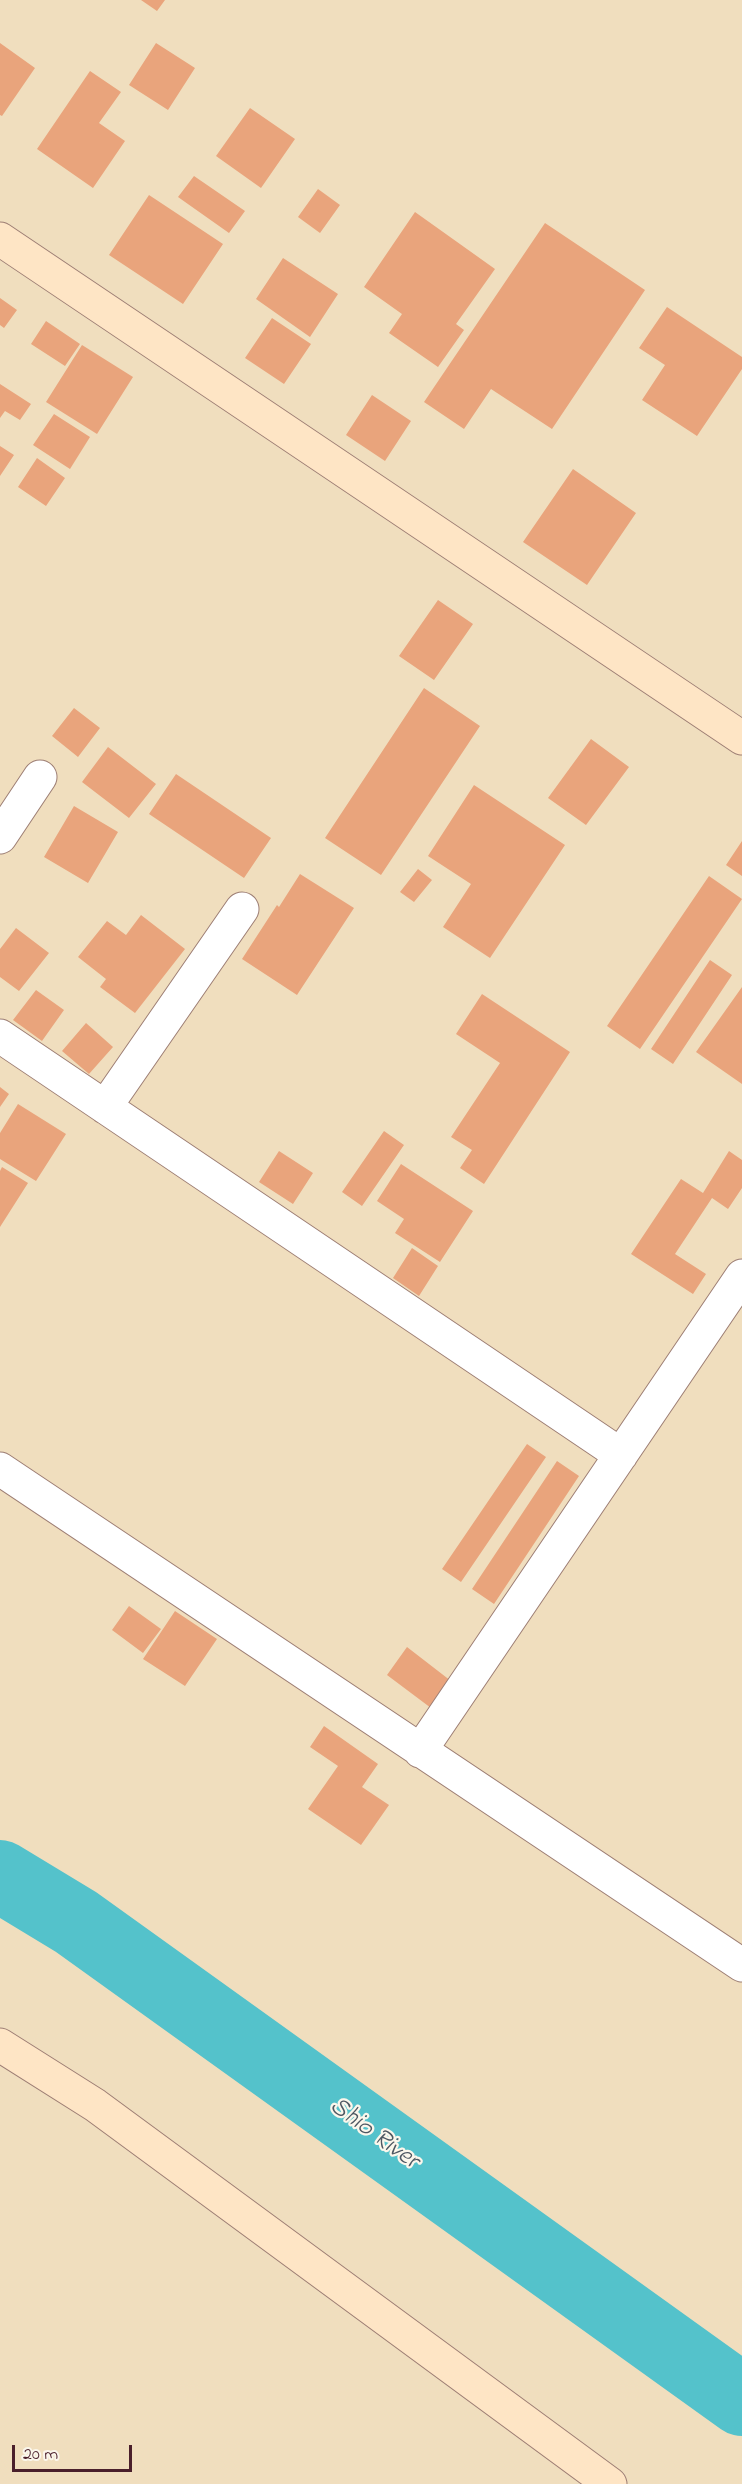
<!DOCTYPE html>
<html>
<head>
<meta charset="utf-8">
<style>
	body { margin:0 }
	#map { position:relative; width:742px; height:2484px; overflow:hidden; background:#f0debe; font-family:"Indie Flower",sans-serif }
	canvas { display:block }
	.scale { position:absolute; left:12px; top:2445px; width:120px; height:27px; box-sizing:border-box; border:3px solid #4a1f2b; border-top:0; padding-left:8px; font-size:18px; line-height:21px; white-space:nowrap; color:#4a1f2b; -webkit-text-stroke:4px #fbf7ec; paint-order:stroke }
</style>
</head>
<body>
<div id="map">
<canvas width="742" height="2484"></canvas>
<div class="scale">20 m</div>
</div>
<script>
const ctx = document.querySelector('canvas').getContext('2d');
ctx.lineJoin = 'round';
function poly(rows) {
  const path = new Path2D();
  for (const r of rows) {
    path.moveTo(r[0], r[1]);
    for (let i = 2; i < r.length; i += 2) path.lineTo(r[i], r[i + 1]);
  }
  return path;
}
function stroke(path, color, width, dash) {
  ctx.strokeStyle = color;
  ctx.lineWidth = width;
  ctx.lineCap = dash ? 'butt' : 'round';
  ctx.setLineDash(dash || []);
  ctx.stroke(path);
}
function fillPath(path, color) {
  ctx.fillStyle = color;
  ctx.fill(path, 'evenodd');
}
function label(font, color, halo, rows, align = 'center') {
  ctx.font = font + ' "Indie Flower",sans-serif';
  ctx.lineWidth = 4.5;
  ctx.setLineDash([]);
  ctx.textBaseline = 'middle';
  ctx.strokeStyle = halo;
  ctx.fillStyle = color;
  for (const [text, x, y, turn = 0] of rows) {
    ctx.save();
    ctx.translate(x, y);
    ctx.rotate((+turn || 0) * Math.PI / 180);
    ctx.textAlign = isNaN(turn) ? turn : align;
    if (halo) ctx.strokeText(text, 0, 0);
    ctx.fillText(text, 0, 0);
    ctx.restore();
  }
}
const river = poly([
	[0,1876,76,1922,742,2400]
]);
const building = poly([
	[141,0,165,0,157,11],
	[0,43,35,68,2,116,0,115],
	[156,43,195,68,168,110,129,85],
	[90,71,121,92,99,123,125,141,93,188,37,149],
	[250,108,295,139,261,188,216,156],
	[194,176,245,211,229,233,178,197],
	[318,189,340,205,320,233,298,217],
	[149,195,223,244,183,304,109,255],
	[415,212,495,269,456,324,464,330,438,367,389,333,402,314,364,287],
	[545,223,645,290,552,429,491,389,464,429,424,402],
	[283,258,338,294,310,337,256,299],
	[0,298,17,310,4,328,0,325],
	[667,307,742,357,742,369,697,436,642,400,665,365,639,348],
	[272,318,311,344,284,384,245,358],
	[46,321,80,344,65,366,31,344],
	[82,345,133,377,97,434,46,402],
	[0,384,31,404,20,420,5,411,0,418],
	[372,395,411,421,385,461,346,435],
	[54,414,90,437,70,469,33,445],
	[0,446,14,455,0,476],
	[37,458,65,478,46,506,18,487],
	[573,469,636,513,587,585,523,542],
	[438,600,473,624,434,680,399,656],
	[424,688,480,726,381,875,325,838],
	[74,708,100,728,78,757,52,736],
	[591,739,629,767,586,825,548,798],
	[108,747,156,784,129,818,82,782],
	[176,774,271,838,244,878,149,814],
	[474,785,565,845,490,958,443,927,471,884,428,856],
	[74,806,118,832,88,883,44,857],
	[742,841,742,876,726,865],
	[418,869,432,880,414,902,400,892],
	[300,874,354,908,297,995,242,959,277,905,279,907],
	[709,876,742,899,640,1049,607,1026],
	[141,915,185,949,135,1013,100,987,106,979,78,957,107,921,126,935],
	[16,928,49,953,19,991,0,977,0,949],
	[710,960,732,975,673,1064,651,1049],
	[742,987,742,1084,696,1052],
	[36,990,64,1010,42,1041,13,1020],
	[482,994,570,1052,484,1184,460,1168,472,1150,451,1137,500,1063,456,1034],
	[86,1023,113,1047,89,1074,62,1051],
	[0,1087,9,1094,0,1107],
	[18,1104,66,1134,36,1181,0,1159,0,1133],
	[384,1131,404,1145,362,1206,342,1192],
	[279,1151,313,1173,293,1204,259,1182],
	[729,1151,742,1160,742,1188,728,1209,712,1198,675,1254,706,1274,693,1294,631,1254,681,1179,703,1193],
	[401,1164,473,1211,440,1262,395,1233,404,1219,377,1201],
	[2,1167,28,1183,0,1227,0,1171],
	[412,1248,438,1266,419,1296,393,1278],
	[527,1444,546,1457,461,1582,442,1569],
	[557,1461,579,1476,494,1604,472,1589],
	[129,1606,161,1629,143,1653,112,1630],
	[175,1611,217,1639,185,1686,143,1659],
	[407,1647,451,1681,431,1708,387,1675],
	[324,1726,378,1764,362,1787,389,1805,361,1845,308,1809,338,1766,310,1747]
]);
const street = poly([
	[0,837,40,777],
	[0,1036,621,1455],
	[105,1107,242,909],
	[0,1469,742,1965],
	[420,1751,742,1276]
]);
const secondary = poly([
	[0,239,742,738],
	[0,2045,95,2105,610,2484]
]);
const waterNames = [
	["Shio River",373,2135,36]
];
stroke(river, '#54c2cb', 72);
fillPath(building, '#e9a47c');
stroke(street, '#9d7e74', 35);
stroke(secondary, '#9d7e74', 35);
stroke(street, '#fff', 33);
stroke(secondary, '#fee5c5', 33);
label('italic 26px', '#4e5863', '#fbf7ec', waterNames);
</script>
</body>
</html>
